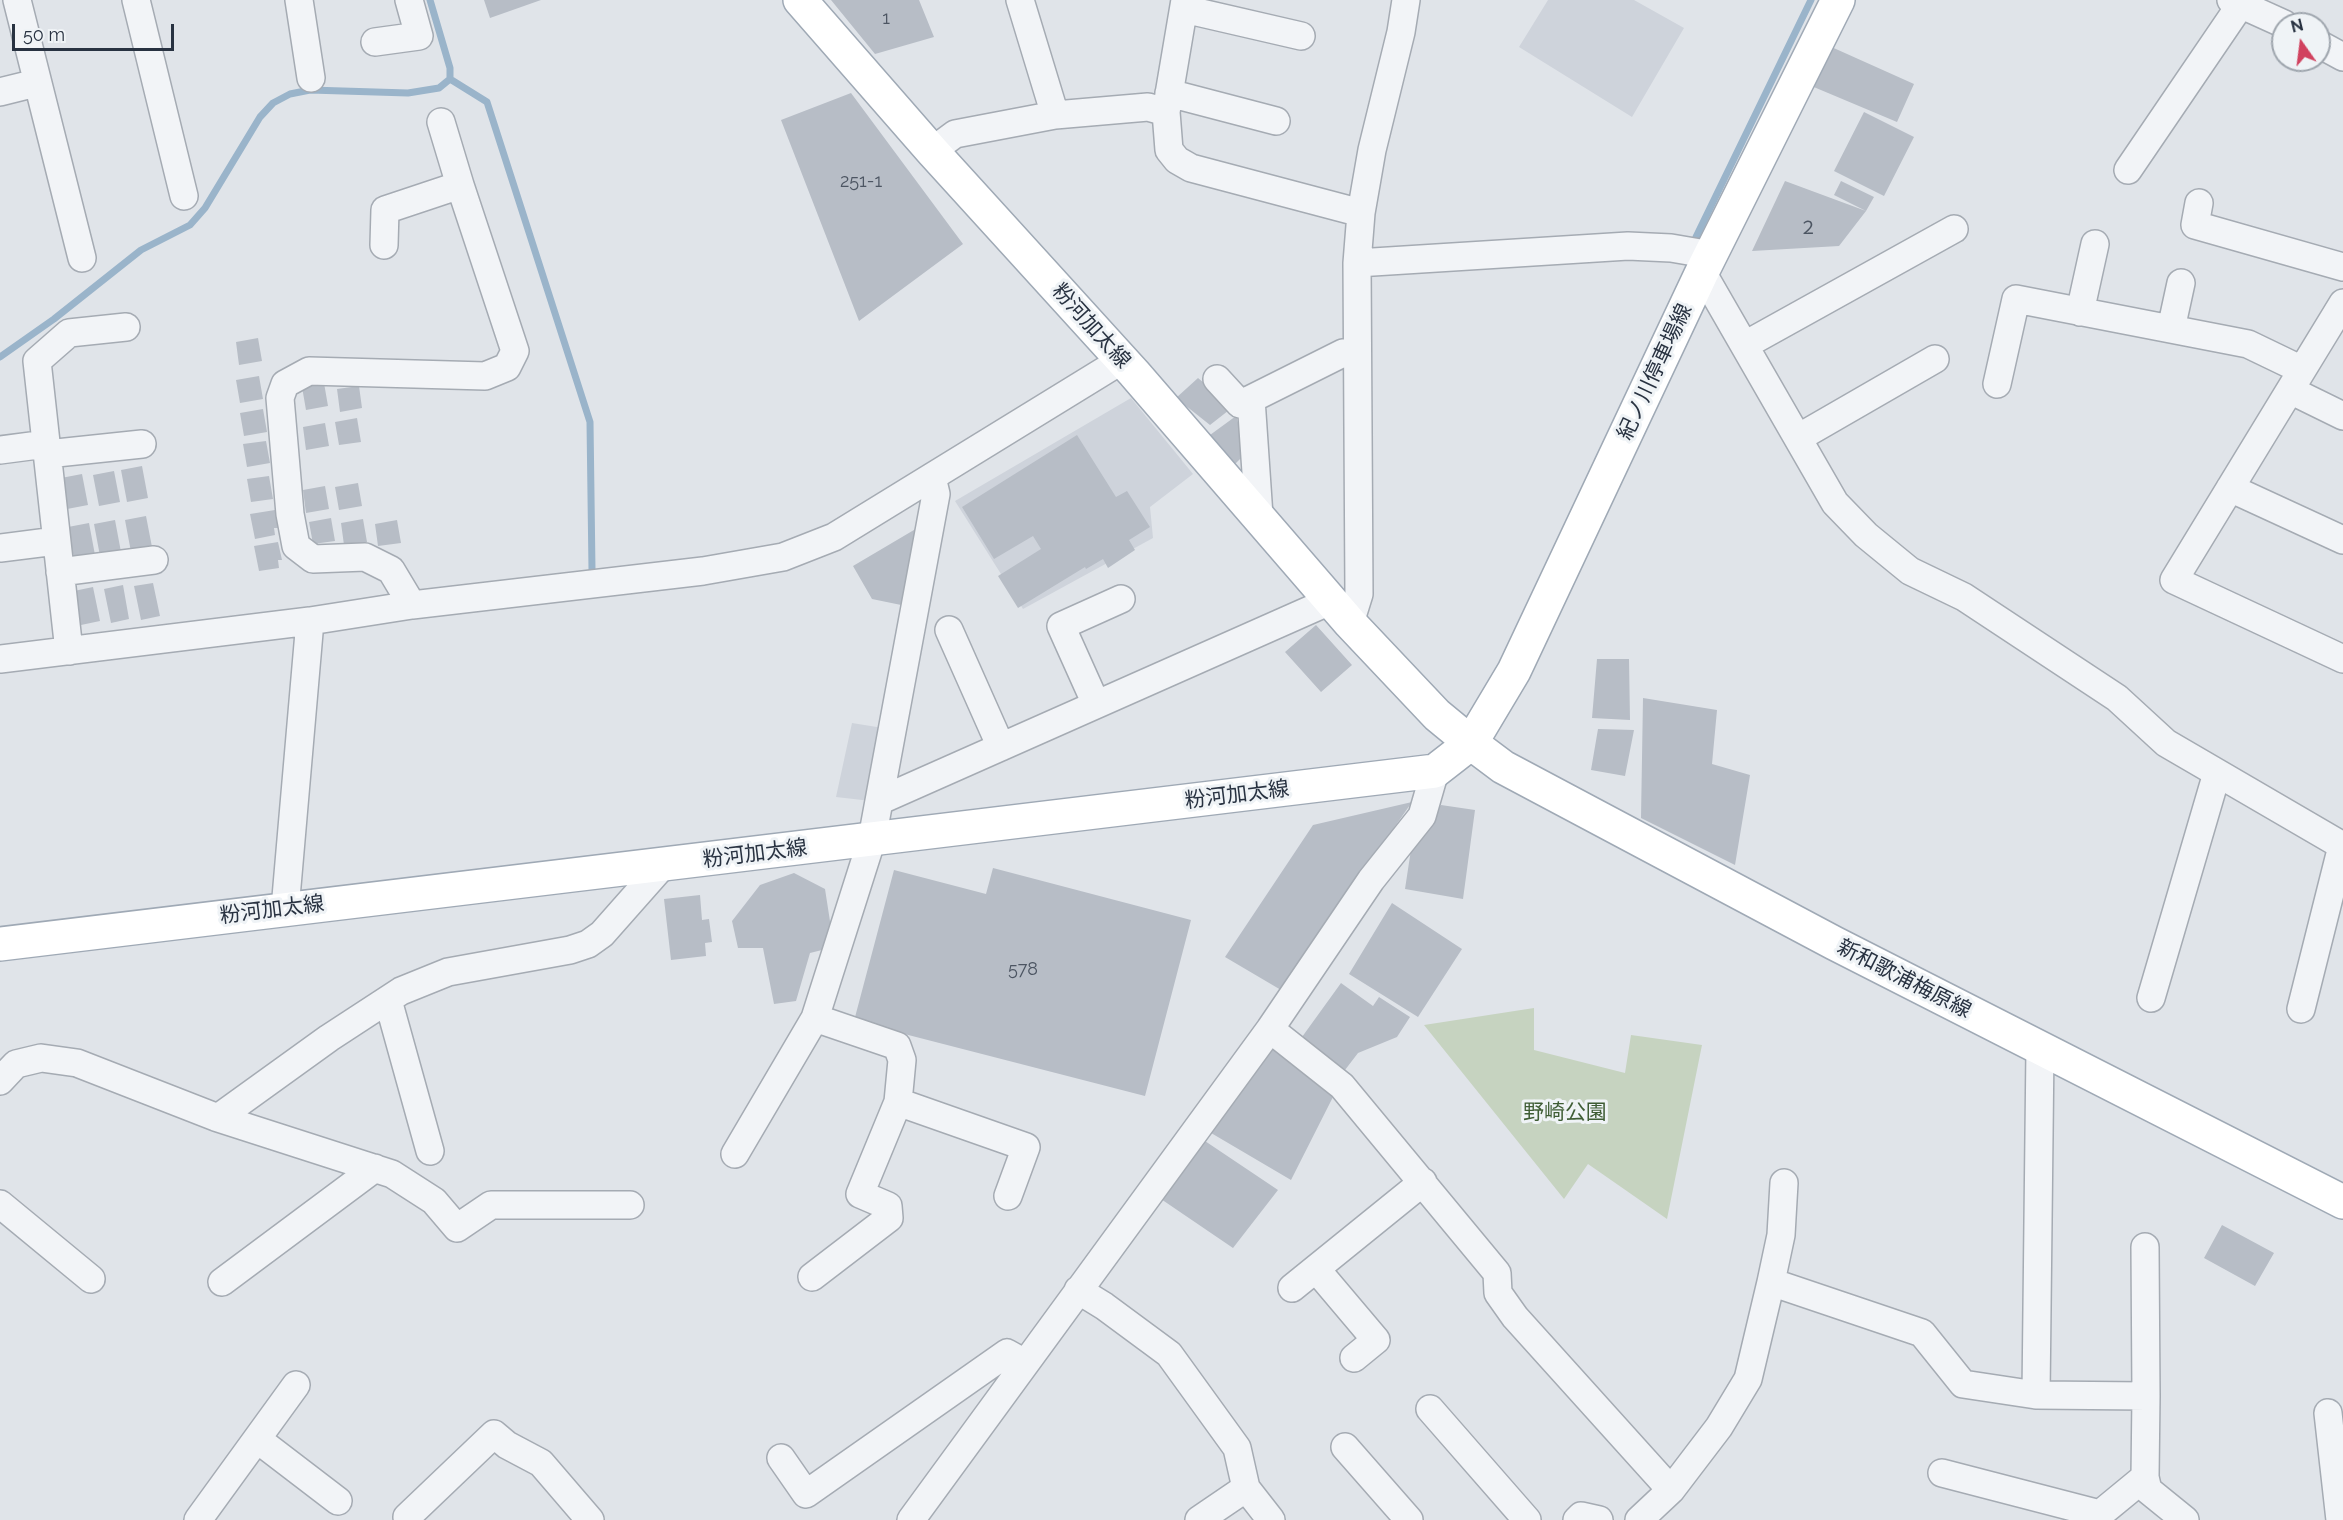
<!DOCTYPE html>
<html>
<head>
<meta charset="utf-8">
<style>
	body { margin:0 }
	#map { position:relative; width:2343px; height:1520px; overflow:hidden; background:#e0e4e9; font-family:Raleway,sans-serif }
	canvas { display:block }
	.north { position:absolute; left:2271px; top:12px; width:60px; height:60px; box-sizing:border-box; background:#eff3f6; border:2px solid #9fa6ae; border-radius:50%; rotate:346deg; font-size:16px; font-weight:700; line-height:24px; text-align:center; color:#283241 }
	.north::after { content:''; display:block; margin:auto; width:21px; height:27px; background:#d1425f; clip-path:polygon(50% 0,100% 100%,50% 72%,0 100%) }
	.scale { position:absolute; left:12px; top:24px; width:162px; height:27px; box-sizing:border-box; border:3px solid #283241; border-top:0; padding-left:8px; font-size:18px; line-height:21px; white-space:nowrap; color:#283241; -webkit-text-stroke:4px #eff3f6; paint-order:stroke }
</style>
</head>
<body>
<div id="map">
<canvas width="2343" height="1520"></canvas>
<div class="north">N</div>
<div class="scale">50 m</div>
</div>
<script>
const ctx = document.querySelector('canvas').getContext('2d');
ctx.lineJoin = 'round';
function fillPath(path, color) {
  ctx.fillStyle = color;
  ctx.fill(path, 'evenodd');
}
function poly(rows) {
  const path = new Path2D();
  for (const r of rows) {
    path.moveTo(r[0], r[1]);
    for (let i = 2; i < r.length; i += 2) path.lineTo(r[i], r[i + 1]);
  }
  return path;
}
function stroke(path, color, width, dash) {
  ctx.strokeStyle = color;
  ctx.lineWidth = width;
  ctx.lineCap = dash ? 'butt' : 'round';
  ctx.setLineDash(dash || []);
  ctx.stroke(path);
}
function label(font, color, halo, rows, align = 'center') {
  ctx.font = font + ' Raleway,"Noto Sans JP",sans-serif';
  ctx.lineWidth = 6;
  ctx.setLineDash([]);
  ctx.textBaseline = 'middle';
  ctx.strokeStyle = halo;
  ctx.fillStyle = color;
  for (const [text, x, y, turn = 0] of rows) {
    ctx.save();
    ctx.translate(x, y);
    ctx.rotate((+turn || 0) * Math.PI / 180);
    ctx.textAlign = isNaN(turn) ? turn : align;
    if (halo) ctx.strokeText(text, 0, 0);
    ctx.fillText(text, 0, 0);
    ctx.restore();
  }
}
const built = poly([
	[1548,0,1634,0,1684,28,1632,117,1519,47],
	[1131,398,1193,474,1150,507,1153,538,1023,609,955,501],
	[852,723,883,728,871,801,836,797]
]);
const green = poly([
	[1534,1008,1534,1050,1625,1073,1631,1035,1702,1045,1667,1219,1588,1164,1564,1199,1424,1025]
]);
const stream = poly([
	[450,79,487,102,590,422,592,570],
	[1696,237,1811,0],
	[0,357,54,319,141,250,190,225,205,208,260,117,273,103,290,94,310,90,408,93,439,88,450,79,450,68,430,0]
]);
const building = poly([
	[484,0,541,0,490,18],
	[831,0,919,0,934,37,875,54],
	[1827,45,1914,84,1897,122,1809,85],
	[851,93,963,244,859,321,781,120],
	[1864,112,1914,137,1884,196,1834,171],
	[1785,181,1866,211,1839,246,1752,251],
	[1841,181,1874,197,1866,211,1834,195],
	[258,338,262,361,239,365,236,342],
	[259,376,263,399,240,403,236,380],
	[1198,378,1233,407,1210,425,1176,398],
	[324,383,328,406,306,410,302,387],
	[359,386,362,408,340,412,337,389],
	[263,409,267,432,244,436,240,413],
	[1236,416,1247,452,1234,465,1210,435],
	[357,418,361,442,339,445,335,422],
	[325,423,329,446,306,450,303,427],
	[1077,435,1116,497,1127,491,1150,527,1129,540,1135,550,1108,568,1103,559,1086,569,1085,567,1018,608,998,576,1041,549,1033,536,994,559,962,507],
	[266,441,270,463,247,467,243,444],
	[142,466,148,498,127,502,121,470],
	[114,471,120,502,99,506,93,475],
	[82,474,88,505,67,509,61,478],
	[269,476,273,499,251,502,247,479],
	[358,483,362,506,339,510,335,487],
	[325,486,329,509,306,513,303,490],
	[275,510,278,528,274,528,275,535,255,539,250,514],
	[146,516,152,547,131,552,125,520],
	[331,518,335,541,313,544,309,522],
	[363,519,367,542,344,545,341,523],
	[115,520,121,552,100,556,94,524],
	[397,520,401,543,378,546,375,524],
	[89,523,95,555,74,559,68,527],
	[919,527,906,606,872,599,853,566],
	[278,542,282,560,278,560,279,568,259,571,254,546],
	[153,583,160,616,141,620,134,586],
	[123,585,129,619,111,623,104,589],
	[93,587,100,621,81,625,74,591],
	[1316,625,1352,665,1321,692,1285,652],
	[1597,659,1629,659,1630,720,1592,718],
	[1643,698,1717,710,1712,764,1750,775,1735,865,1641,818],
	[1598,729,1634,730,1625,776,1591,770],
	[1412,802,1281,990,1225,957,1313,825],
	[1441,805,1475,810,1463,899,1405,889,1412,843],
	[993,868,1191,920,1145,1096,854,1021,894,870,986,894],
	[794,873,825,889,834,947,810,953,796,1001,774,1004,763,948,738,948,732,921,760,885],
	[700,895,702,920,709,919,712,942,705,943,706,956,671,960,664,899],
	[1392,903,1462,949,1418,1017,1349,974],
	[1341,983,1373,1006,1379,997,1410,1017,1397,1037,1358,1053,1345,1070,1302,1037],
	[1271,1041,1334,1095,1291,1180,1206,1130],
	[1199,1137,1278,1190,1233,1248,1158,1197],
	[2222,1225,2274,1253,2255,1286,2204,1258]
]);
const minor = poly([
	[17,0,82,258],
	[136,0,184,196],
	[299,0,311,78],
	[1020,0,1055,115],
	[2231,0,2284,24],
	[1184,9,1301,36],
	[375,42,419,36,409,0],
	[2319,44,2343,57],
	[0,92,36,83],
	[1169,93,1276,121],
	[1166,112,1185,0],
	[441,122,460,185],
	[932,151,955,134,1055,115,1148,107,1166,112,1169,150,1177,160,1191,168,1361,213],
	[2128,170,2241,4],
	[2199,203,2195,225,2343,267],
	[384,245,385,210,460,185,515,351,507,367,485,376,309,371,285,384,280,398,290,514,296,546,313,559,365,557,391,570,412,605],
	[1357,263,1628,246,1671,248,1712,255],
	[1702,272,1835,503,1866,535,1910,571,1964,597,2117,698,2166,743,2343,846],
	[2343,303,2174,580,2343,659],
	[2080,312,2095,244],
	[2171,329,2181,283],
	[1745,345,1954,229],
	[1217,379,1240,404,1251,399],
	[1997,384,2016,299,2248,344,2302,370],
	[2290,390,2343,416],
	[1798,438,1935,359],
	[0,450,46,444],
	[47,454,142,444],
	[2230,488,2343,540],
	[1259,516,1251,399,1343,353,1357,352],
	[0,548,56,541],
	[60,572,154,560],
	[1350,623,1359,594,1357,263,1361,213,1372,150,1401,32,1406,0],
	[949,630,1001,747],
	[69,651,37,361,69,333,126,327],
	[0,659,310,621,412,605,703,571,783,557,834,537,1122,360],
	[1096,704,1061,626,1121,599],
	[879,801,936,494,932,477],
	[285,909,310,621],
	[2151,998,2217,773],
	[388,1000,430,1151],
	[2301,1009,2342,846],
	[1270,1029,1342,1086,1497,1273,1498,1293,1515,1317,1671,1490,1719,1427,1748,1379,1771,1282],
	[2040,1048,2036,1395,2146,1396,2145,1477,2148,1490,2185,1520],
	[0,1081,16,1064,41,1058,77,1063,218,1118,329,1038,401,991,448,972,570,950,588,944,602,934,663,865],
	[898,1102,1026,1147,1008,1196],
	[218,1118,392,1174,434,1201,457,1228,491,1205,630,1205],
	[735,1154,815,1018,872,839,879,801,1330,601],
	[1784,1183,1781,1235,1771,1282,1922,1333,1963,1384,2036,1395],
	[0,1204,91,1279],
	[2145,1247,2146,1396],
	[1316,1269,1376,1340,1354,1358],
	[812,1277,889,1218,888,1206,860,1194,898,1102,902,1060,897,1046,815,1018],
	[222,1282,375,1168],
	[1292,1288,1423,1182],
	[1078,1290,1104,1306,1169,1354,1237,1448,1246,1488,1199,1520],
	[1430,1409,1527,1520],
	[2328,1413,2340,1520],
	[257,1439,338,1501],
	[1345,1447,1409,1520],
	[781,1458,806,1494,1007,1353,1025,1363],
	[1942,1473,2100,1514,2145,1477],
	[1246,1488,1271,1520],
	[407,1517,494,1434,507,1445,541,1463,590,1520],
	[198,1520,296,1385],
	[911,1520,1270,1029,1371,880,1422,816,1435,771],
	[1577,1520,1581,1516,1599,1520],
	[1639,1520,1671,1490]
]);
const major = poly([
	[800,0,932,151,1134,373,1350,623,1437,715,1471,743,1503,767,1834,943,2343,1202],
	[0,944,1435,771,1471,743,1514,671,1702,272,1838,0]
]);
const numberNames = [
	["1",886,19],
	["251‐1",861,182],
	["２",1808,229],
	["578",1023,970]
];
const streetNames = [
	["粉河加太線",1091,326,48],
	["紀ノ川停車場線",1655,372,-65],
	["粉河加太線",1237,795,-7],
	["粉河加太線",755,854,-7],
	["粉河加太線",272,910,-7],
	["新和歌浦梅原線",1904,979,27]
];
const parkNames = [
	["野崎公園",1565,1113]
];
fillPath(built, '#ced3db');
fillPath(green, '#c6d3c0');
stroke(stream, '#9ab4ca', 7);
fillPath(building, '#b7bdc6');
stroke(minor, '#a5abb3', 30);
stroke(major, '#9fa9b5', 36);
stroke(minor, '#f2f4f7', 27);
stroke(major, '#fff', 33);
label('18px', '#4c5562', null, numberNames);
label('21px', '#283241', '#eff3f6', streetNames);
label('21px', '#3f5d35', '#eff3f6', parkNames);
</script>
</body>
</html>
